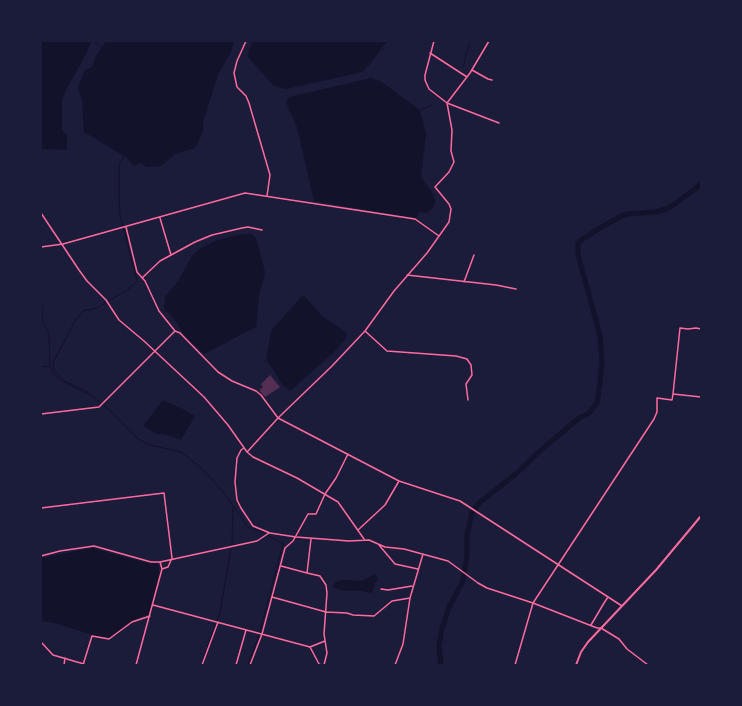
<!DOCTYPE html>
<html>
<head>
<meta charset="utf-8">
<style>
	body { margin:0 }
	#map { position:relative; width:742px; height:706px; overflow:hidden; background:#1b1b3a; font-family:Rubik,sans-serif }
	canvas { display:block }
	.frame { position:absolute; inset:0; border:42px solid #1b1b3a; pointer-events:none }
</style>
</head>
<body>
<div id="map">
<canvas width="742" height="706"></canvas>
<div class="frame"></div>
</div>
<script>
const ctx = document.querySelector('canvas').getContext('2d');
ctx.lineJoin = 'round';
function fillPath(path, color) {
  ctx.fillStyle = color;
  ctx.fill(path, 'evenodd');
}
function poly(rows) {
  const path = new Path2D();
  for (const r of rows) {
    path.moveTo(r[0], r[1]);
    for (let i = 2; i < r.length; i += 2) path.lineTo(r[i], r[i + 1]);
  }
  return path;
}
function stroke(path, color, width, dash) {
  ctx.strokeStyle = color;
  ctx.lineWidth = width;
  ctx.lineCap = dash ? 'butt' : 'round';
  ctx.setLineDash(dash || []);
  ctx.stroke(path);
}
const water = poly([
	[41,41,92,41,82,62,69,84,62,100,62,130,67,135,67,150,41,149],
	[106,41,234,41,231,52,218,75,203,122,203,132,195,148,175,154,161,166,147,167,140,163,134,166,126,157,84,132,82,100,78,87,85,70,92,67,95,58],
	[252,41,387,41,370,64,362,72,286,89,274,86,247,56],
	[371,78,380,81,420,110,426,133,421,177,433,194,435,201,433,208,427,213,419,212,416,218,314,201,297,127,287,105,286,101,289,97],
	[242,234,251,234,256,238,264,268,265,273,259,296,256,327,204,354,188,339,179,327,178,324,167,311,164,313,165,310,164,307,165,297,178,281,192,256,199,249,215,241],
	[302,296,305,297,323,317,343,330,347,334,345,340,334,352,290,391,283,385,266,359,271,331],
	[162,401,164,401,185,410,195,416,181,440,164,434,157,434,145,427,144,425],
	[91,548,143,562,157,564,159,568,159,575,149,614,133,620,109,638,93,635,55,623,41,621,41,558],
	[373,575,378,576,377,579,379,581,376,581,372,593,362,591,339,590,332,586,336,582,342,580,362,581]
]);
const stream = poly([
	[93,41,103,48],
	[463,67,470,41],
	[419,111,431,105],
	[124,156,119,165,119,197,120,215,137,281,130,288,97,308,83,311,75,321,54,361,53,365,54,370,64,381,86,391,112,412,138,439,150,445,181,452,200,467,216,484,229,500,248,527,260,531,283,544,259,635,248,665],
	[41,298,43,322,49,334,50,366,52,372,61,381,88,394],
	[41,367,49,366],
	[232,545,233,507],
	[201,665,220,612,231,548]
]);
const river = poly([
	[441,665,439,647,441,632,449,607,463,581,467,555,467,535,472,513,479,503,517,473,540,451,579,418,589,413,597,403,600,383,602,362,600,335,578,255,578,244,580,241,595,231,621,216,628,214,655,212,666,209,675,204,701,184]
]);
const building = poly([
	[270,375,280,387,265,397,259,390,263,387,261,384]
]);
const minor = poly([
	[246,41,237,61,234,73,237,87,246,96,249,103,270,175,267,196],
	[434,41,425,75,425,80,429,89,447,103,499,123],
	[430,53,467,77],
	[472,70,488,79,492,80],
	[447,103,470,73,489,41],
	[41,213,79,270,87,281,106,300,119,320,144,341,204,397,228,425,247,452,253,457,297,478,338,502,364,539],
	[160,218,171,255],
	[126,227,137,272,145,281,159,311,175,331,180,333,218,372,232,381,256,391,261,395,278,418,399,481,460,501,622,606],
	[41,247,63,244,245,193,415,219,439,236],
	[407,275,496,285,516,289],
	[142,278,160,261,195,242,212,235,242,228,248,227,262,230],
	[464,282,474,255],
	[365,331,387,351,456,356,467,359,471,365,472,375,466,384,468,400],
	[673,394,680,328,688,329,696,328,701,329],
	[41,414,99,407,175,331],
	[244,448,241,450,237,458,235,482,237,500,241,508,253,526,270,533,296,537,349,541,369,540,385,547,404,549,448,561,478,583,487,588,533,603,597,628,601,628,619,639,627,649,648,665],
	[248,451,278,418,332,366,365,331,394,291,427,253,449,222,451,209,449,204,435,187,449,172,454,162,451,151,452,130,447,103],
	[41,508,164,493,172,558,168,567,162,569],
	[358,530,385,505,399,481],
	[311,539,307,573,320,576,326,585,327,593,324,634,327,653,324,665],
	[379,545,395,564,418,569],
	[41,556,60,551,94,546,151,562,160,562,257,541,269,533],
	[281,566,307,573],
	[381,589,388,590,412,586],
	[272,597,326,612,347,613,353,615,374,616,392,601,410,598],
	[153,605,310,647,319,664,321,665],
	[591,625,604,603,608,597],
	[41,642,53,655,84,664],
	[310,647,325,641],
	[64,665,65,658],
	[83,665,92,636,109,639,132,622,150,616],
	[136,665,162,569,160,562],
	[202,665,218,622],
	[236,665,246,630],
	[250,665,262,634,285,548,293,541,308,514,316,514,325,494,336,478,348,454],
	[395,665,403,644,410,598,423,554],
	[515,665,533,603,654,419,657,412,657,398,672,400,673,394,701,397]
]);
const secondary = poly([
	[576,665,581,652,588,642,656,570,701,516]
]);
fillPath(water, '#12122b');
stroke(stream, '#12122b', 1);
stroke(river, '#12122b', 5);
fillPath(building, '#542f53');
stroke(minor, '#ff6b9d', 1.5);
stroke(secondary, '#ff6b9d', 2);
</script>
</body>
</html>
